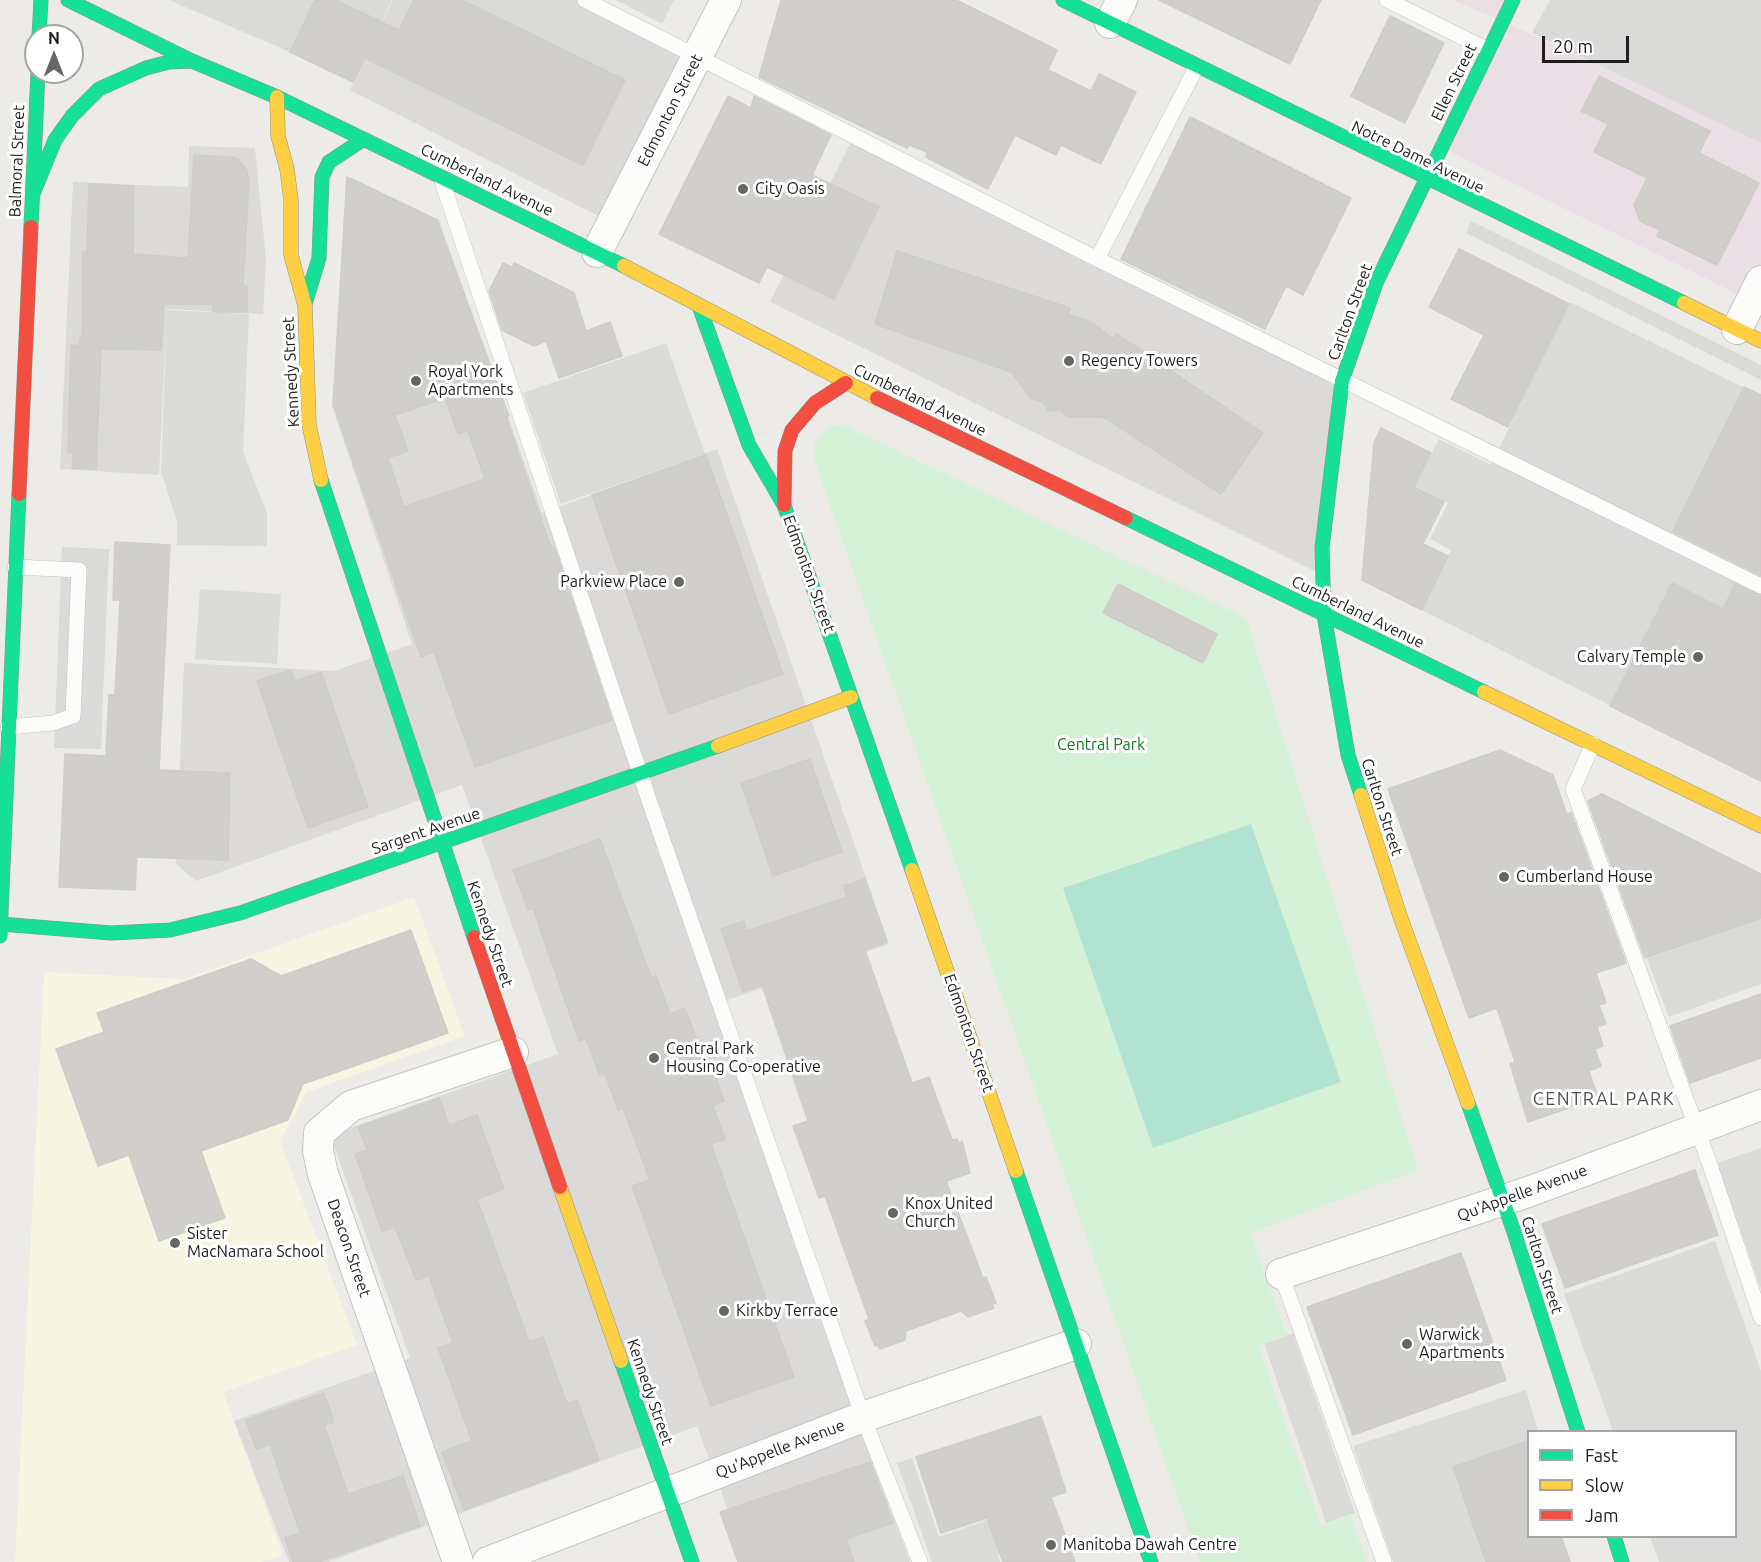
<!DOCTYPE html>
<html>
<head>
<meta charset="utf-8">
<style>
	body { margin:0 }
	#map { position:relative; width:1761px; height:1562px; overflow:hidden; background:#ecebe7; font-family:Ubuntu,sans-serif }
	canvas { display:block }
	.legend { position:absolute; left:1527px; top:1430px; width:210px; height:108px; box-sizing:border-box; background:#fff; border:2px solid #a5a5a5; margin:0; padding:8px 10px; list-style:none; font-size:18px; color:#1e1e1e }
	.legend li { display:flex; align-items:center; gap:12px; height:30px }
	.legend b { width:30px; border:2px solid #a5a5a5 }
	.north { position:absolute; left:24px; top:24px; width:60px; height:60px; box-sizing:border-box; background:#fff; border:2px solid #a5a5a5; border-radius:50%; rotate:0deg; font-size:16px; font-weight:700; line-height:24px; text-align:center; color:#1e1e1e }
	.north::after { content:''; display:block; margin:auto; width:21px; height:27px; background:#666664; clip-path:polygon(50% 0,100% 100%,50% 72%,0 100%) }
	.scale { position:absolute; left:1542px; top:36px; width:87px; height:27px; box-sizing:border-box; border:3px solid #1e1e1e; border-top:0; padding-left:8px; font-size:18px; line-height:21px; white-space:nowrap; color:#1e1e1e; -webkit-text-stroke:4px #fff; paint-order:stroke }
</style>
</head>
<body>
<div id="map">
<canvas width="1761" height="1562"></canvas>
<ul class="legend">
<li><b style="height:8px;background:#16e098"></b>Fast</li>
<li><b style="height:8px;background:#ffcf43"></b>Slow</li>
<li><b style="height:8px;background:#f24e42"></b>Jam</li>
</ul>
<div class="north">N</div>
<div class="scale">20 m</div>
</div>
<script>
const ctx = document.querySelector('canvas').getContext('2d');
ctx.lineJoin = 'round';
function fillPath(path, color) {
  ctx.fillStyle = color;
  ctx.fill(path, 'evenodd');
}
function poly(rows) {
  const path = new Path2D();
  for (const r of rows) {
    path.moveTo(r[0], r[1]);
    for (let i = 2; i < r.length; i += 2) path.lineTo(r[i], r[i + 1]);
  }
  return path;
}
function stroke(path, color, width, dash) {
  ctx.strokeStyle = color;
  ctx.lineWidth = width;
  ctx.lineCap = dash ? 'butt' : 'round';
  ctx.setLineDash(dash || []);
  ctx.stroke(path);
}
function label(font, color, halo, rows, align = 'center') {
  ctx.font = font + ' Ubuntu,sans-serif';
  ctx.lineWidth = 6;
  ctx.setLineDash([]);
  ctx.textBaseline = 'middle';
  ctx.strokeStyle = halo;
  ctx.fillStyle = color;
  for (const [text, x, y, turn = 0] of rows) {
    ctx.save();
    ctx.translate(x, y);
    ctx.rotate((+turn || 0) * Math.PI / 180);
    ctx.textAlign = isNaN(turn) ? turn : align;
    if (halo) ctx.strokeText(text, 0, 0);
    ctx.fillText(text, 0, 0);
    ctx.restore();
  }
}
const residential = poly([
	[393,0,585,0,697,56,612,223,350,90],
	[854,136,1342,381,1323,575,770,302],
	[189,146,255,148,266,260,263,314,167,309,159,475,60,469,73,182,188,187],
	[350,177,439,220,542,513,717,449,889,944,716,1004,870,1454,910,1562,747,1562,697,1426,328,1562,289,1562,234,1421,410,1358,330,1135,558,1054,462,785,196,881,176,864,184,663,334,671,412,644,332,406]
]);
const industrial = poly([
	[1453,0,1513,0,1503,22,1761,138,1761,281,1751,301,1441,147,1502,21]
]);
const education = poly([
	[414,897,465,1036,307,1092,280,1141,357,1345,223,1392,283,1555,262,1562,15,1562,44,972,185,979]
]);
const religious = poly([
	[169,0,315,0,290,52],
	[335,0,392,0,382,22],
	[470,0,553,0,652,50,634,79],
	[616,0,674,0,662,24],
	[1550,0,1761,0,1761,143,1532,33],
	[1471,221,1761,365,1761,380,1466,233],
	[1572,303,1761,396,1761,782,1422,610,1451,550,1430,539,1448,503,1415,486,1439,439,1491,465,1569,304],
	[167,310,249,314,243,452,267,513,267,546,177,545,177,521,161,472],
	[666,343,705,454,561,504,523,393],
	[62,547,109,549,101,749,54,748],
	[200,589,281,594,277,664,195,659],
	[734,780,778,908,707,932,663,804],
	[649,817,692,938,643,955,600,835],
	[1761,918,1761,984,1669,1017,1647,959],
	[1761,1148,1761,1289,1717,1163],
	[765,1149,847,1378,817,1388,799,1335,816,1329,797,1277,761,1290,718,1166],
	[1715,1241,1761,1371,1761,1562,1659,1562,1650,1537,1736,1536,1736,1432,1613,1431,1564,1294],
	[1293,1333,1355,1513,1326,1523,1264,1343],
	[1526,1390,1538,1431,1528,1432,1528,1441,1452,1467,1486,1562,1393,1562,1353,1446],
	[912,1458,939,1537,1033,1504,1045,1539,998,1555,1000,1562,932,1562,897,1463],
	[894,1526,907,1562,871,1562,862,1537]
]);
const park = poly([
	[841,424,1246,618,1418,1170,1250,1233,1287,1336,1258,1346,1321,1525,1350,1514,1367,1562,1200,1562,815,462,814,443,829,427]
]);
const pitch = poly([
	[1251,824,1341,1082,1153,1148,1063,888]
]);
const building = poly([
	[315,0,335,0,399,30,414,0,462,0,625,80,583,165,365,58,353,82,290,52,315,0],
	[781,0,956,0,1057,50,1048,70,1091,91,1099,74,1136,92,1101,164,1061,145,1056,155,1015,135,988,189,926,157,927,152,909,145,907,148,759,77,781,0],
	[1159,0,1321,0,1290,64,1159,0],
	[1390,16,1444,43,1405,123,1351,96,1390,16],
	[1599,76,1710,131,1699,153,1759,183,1717,265,1657,236,1660,230,1640,221,1634,205,1647,178,1594,152,1608,124,1581,111,1599,76],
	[728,96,751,108,754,96,831,135,812,175,879,207,834,299,767,267,759,283,659,234,728,96],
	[1190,117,1351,198,1303,295,1286,286,1265,329,1121,259,1190,117],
	[194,155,231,157,238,159,247,171,249,180,243,285,247,286,247,312,213,312,213,304,164,304,161,350,101,349,96,469,72,468,73,452,68,452,71,345,79,346,80,338,82,338,83,252,87,252,89,184,134,186,133,254,188,258,194,155],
	[347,177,437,220,509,416,506,417,551,548,554,547,557,556,612,720,475,767,434,652,421,657,333,404,347,177],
	[445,398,458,434,468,431,485,479,404,507,388,458,408,451,395,415,445,398],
	[1459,249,1569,304,1508,427,1451,399,1484,335,1429,307,1459,249],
	[897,251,1070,308,1068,314,1092,322,1113,339,1117,334,1263,433,1221,494,1104,417,1068,417,1060,410,1048,411,1043,402,1032,399,1011,372,875,324,897,251],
	[503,263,512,267,514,263,574,293,586,331,610,322,622,356,559,378,546,341,534,346,502,330,489,291,503,263],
	[1744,387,1761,395,1761,575,1673,531,1744,387],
	[1381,428,1431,453,1414,487,1444,502,1423,544,1448,556,1422,610,1362,580,1374,443,1381,428],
	[706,455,783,674,669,714,592,495,706,455],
	[115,542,170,545,159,770,230,773,228,860,137,857,135,890,59,887,65,754,106,756,109,695,115,695,120,600,113,600,115,542],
	[1672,583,1723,609,1735,584,1761,596,1761,781,1610,706,1672,583],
	[1118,584,1217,634,1203,663,1103,613,1118,584],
	[291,670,295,681,321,672,368,807,308,828,257,681,291,670],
	[1500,750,1553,775,1567,815,1571,812,1626,963,1596,973,1606,1003,1599,1005,1606,1024,1597,1027,1603,1046,1595,1049,1601,1066,1589,1071,1598,1098,1528,1122,1510,1064,1515,1062,1497,1008,1469,1018,1388,789,1500,750],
	[810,759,842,852,773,876,741,783,810,759],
	[1602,794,1761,874,1761,918,1645,958,1588,801,1602,794],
	[600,839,651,977,656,976,670,1014,685,1008,699,1046,704,1044,724,1101,713,1105,725,1139,711,1144,794,1377,711,1406,632,1186,650,1180,623,1108,618,1110,605,1073,600,1075,586,1039,579,1041,533,908,528,910,513,870,600,839],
	[865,879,887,942,865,950,912,1083,929,1077,952,1140,957,1139,959,1143,962,1141,970,1173,946,1181,983,1278,986,1277,996,1303,992,1304,994,1308,968,1317,961,1311,906,1331,905,1340,880,1349,878,1345,875,1346,865,1321,869,1319,825,1196,819,1198,793,1126,808,1121,762,985,743,992,721,929,744,921,747,931,847,897,844,886,865,879],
	[411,930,448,1033,303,1084,288,1120,201,1151,225,1218,159,1241,129,1155,98,1166,56,1049,104,1032,97,1013,251,959,281,976,411,930],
	[1761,994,1761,1058,1690,1083,1670,1026,1761,994],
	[439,1098,449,1125,477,1115,504,1189,477,1199,529,1342,543,1337,567,1404,577,1400,599,1460,464,1510,442,1452,472,1441,438,1348,453,1343,429,1276,416,1280,395,1227,382,1231,355,1154,367,1150,358,1127,439,1098],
	[1695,1170,1718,1235,1565,1288,1542,1224,1695,1170],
	[1461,1253,1506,1380,1353,1435,1307,1307,1461,1253],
	[324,1393,334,1422,324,1425,348,1494,403,1476,420,1526,318,1562,293,1562,285,1538,300,1533,270,1444,256,1449,246,1420,324,1393],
	[1041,1416,1066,1492,1051,1497,1075,1562,1003,1562,987,1518,941,1533,916,1457,1041,1416],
	[1528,1441,1528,1536,1561,1536,1570,1562,1486,1562,1453,1467,1528,1441],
	[870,1462,893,1523,846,1539,854,1562,738,1562,720,1512,870,1462]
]);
const lane = poly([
	[585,0,1097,259,1761,586],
	[1387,0,1488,50],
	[442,181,651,806,863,1417,920,1562],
	[1097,259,1197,66],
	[8,727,53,723,73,716,79,570,15,567],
	[1593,744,1573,789,1710,1165,1761,1318],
	[1281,1274,1384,1562]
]);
const street = poly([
	[1110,23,1122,0],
	[597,252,726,0],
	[1737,329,1761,281],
	[1281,1274,1528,1192,1761,1105],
	[458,1562,323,1174,318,1151,319,1133,351,1106,513,1052],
	[488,1562,863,1417,1076,1344]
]);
const fast = poly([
	[68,0,192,61,277,97,624,266],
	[1063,0,1684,303],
	[39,36,41,0],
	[33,194,55,140,72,116,99,89,146,68,169,62,192,61],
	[31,227,38,72],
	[305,304,319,258,322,177,329,162,364,139],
	[699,306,749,445,784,505],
	[321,480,474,937],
	[784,505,912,870],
	[1126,518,1484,692],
	[1361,795,1348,755,1324,615,1322,548,1342,381,1376,283,1513,0],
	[0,924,111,933,170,930,240,913,718,746],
	[0,936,19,494],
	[1468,1103,1513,1229,1578,1432],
	[1016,1171,1151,1562],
	[621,1361,692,1562],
	[1614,1536,1622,1562]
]);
const slow = poly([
	[277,97,278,136,287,169,291,200,291,255,305,306,309,424,321,480],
	[624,266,877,398],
	[1684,303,1761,341],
	[1484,692,1761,826],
	[718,746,851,697],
	[1361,795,1400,916,1468,1103],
	[912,870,1016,1171],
	[560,1187,621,1361]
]);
const jam = poly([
	[877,398,1126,518],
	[19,494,31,227],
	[784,505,785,451,792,430,815,403,846,383],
	[474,937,560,1187]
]);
const markers = [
	[743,189,6,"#666664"],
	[1069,361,6,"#666664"],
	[416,381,6,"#666664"],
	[679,582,6,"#666664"],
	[1698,657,6,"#666664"],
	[1504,877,6,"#666664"],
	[654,1058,6,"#666664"],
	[893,1213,6,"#666664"],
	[175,1243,6,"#666664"],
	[724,1311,6,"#666664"],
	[1407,1344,6,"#666664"],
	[1051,1545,6,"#666664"]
];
const streetNames = [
	["Ellen Street",1454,82,-64],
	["Edmonton Street",670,110,-63],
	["Notre Dame Avenue",1418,157,26],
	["Balmoral Street",17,161,-88],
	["Cumberland Avenue",487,180,26],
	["Carlton Street",1350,312,-70],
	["Kennedy Street",291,372,-93],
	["Cumberland Avenue",920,400,26],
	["Edmonton Street",809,574,70],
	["Cumberland Avenue",1358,612,26],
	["Carlton Street",1382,807,72],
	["Sargent Avenue",426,831,-19],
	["Kennedy Street",490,934,71],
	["Edmonton Street",969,1033,71],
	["Qu'Appelle Avenue",1522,1193,-20],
	["Deacon Street",349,1248,71],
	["Carlton Street",1542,1265,72],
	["Kennedy Street",650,1392,71],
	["Qu'Appelle Avenue",780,1449,-21]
];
const poiNames = [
	["City Oasis",755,189],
	["Regency Towers",1081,361],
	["Royal York",428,372],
	["Apartments",428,390],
	["Parkview Place",667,582,"right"],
	["Calvary Temple",1686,657,"right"],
	["Cumberland House",1516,877],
	["Central Park",666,1049],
	["Housing Co-operative",666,1067],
	["Knox United",905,1204],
	["Church",905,1222],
	["Sister",187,1234],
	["MacNamara School",187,1252],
	["Kirkby Terrace",736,1311],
	["Warwick",1419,1335],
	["Apartments",1419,1353],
	["Manitoba Dawah Centre",1063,1545]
];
const parkNames = [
	["Central Park",1101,745]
];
const neighbourhoodNames = [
	["CENTRAL PARK",1604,1099]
];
fillPath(residential, '#dbdad8');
fillPath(industrial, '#eadfe5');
fillPath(education, '#f5f5e2');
fillPath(religious, '#dadad8');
fillPath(park, '#d5f2d7');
fillPath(pitch, '#b2e3d2');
fillPath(building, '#d0cfcc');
stroke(building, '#cfcdc8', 1.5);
stroke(lane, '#c5c4c3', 16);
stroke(street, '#c5c4c3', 32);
stroke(fast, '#92967f', 15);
stroke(slow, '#92967f', 15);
stroke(jam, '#92967f', 15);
stroke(lane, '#fcfcfb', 15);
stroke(street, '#fcfcfb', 30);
stroke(fast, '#16e098', 14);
stroke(slow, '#ffcf43', 14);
stroke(jam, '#f24e42', 14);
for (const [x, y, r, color] of markers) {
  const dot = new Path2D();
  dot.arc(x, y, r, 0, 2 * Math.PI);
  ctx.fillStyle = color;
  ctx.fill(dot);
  stroke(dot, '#fff', 2);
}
label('16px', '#1e1e1e', '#fff', streetNames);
label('16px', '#1e1e1e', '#fff', poiNames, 'left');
label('16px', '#0e7b1f', '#fff', parkNames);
ctx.letterSpacing = '1.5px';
label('18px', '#515151', '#fff', neighbourhoodNames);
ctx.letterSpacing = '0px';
</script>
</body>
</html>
